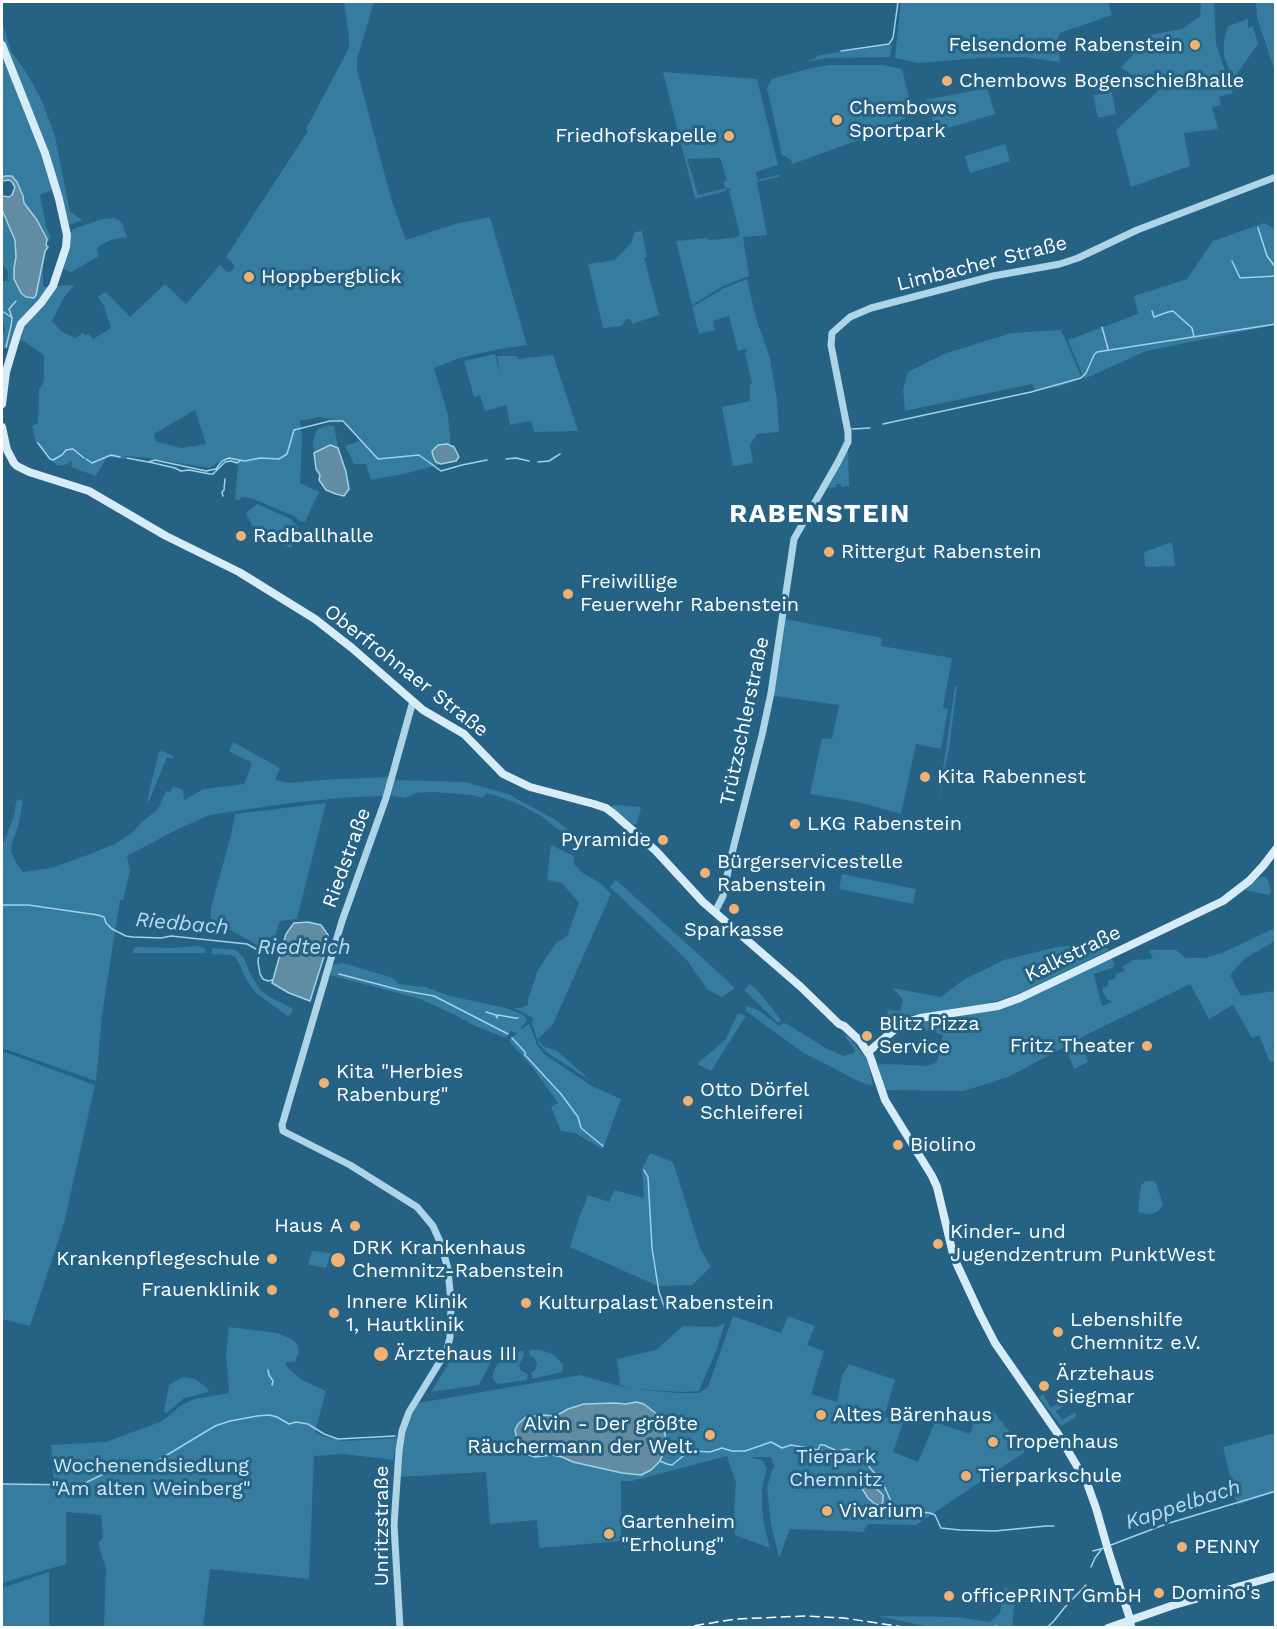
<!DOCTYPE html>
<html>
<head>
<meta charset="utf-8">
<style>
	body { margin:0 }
	#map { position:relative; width:1277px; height:1629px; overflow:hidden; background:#256283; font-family:"Work Sans",sans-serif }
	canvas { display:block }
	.frame { position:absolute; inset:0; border:3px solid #fff; pointer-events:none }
</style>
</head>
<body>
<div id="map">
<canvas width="1277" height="1629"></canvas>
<div class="frame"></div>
</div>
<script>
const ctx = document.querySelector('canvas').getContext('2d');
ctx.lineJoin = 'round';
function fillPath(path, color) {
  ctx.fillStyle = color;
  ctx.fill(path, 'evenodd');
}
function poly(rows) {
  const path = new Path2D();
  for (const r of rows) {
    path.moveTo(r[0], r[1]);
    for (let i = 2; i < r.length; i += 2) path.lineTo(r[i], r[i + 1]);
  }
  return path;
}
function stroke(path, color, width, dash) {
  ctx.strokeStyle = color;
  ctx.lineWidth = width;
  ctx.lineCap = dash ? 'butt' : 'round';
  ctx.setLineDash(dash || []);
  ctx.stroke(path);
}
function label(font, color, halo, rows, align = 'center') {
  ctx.font = font + ' "Work Sans",sans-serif';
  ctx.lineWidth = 6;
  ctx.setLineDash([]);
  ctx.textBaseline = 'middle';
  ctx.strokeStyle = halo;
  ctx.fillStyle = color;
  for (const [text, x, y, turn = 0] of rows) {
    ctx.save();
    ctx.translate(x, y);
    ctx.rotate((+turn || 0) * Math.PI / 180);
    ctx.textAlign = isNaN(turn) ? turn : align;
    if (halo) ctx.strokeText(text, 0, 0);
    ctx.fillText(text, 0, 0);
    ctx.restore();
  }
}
const green = poly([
	[344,2,374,2,357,59,357,70,392,202,406,240,455,224,490,217,527,345,499,349,460,358,434,368,448,415,451,446,447,444,433,456,436,462,441,464,404,474,371,480,366,464,354,464,345,446,360,441,343,421,319,417,300,421,302,438,300,483,319,492,305,522,300,521,294,516,251,498,241,497,240,500,235,500,238,463,223,459,210,468,148,458,126,456,125,459,107,457,96,476,71,467,72,463,70,461,68,465,65,464,64,466,61,465,60,466,56,465,36,443,32,426,38,423,39,390,44,381,44,355,25,342,19,340,24,324,30,317,40,310,57,286,66,285,74,286,64,297,52,321,62,332,76,338,83,332,85,335,89,334,93,339,111,328,104,306,98,297,106,292,130,317,165,284,186,304,220,265,227,272,232,271,235,266,226,257,308,131,306,129,349,48,349,38],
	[195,410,206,444,181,448,155,441,154,434],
	[901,2,1108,2,1112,15,1060,33,1057,40,1060,62,1024,57,979,58,918,63,895,58],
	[1201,2,1214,2,1216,44,1233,93,1219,97,1221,105,1212,107,1218,129,1184,133,1190,166,1131,187,1116,130,1159,90,1121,68,1149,35,1182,29,1200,16],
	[1256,2,1275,2,1275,71,1257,18],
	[1248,19,1248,28,1253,26,1258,44,1233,79,1224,56,1224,40,1228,26],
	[2,22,11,51,26,72,42,101,55,136,70,212,83,220,69,225,59,188,44,193,40,195,46,225,51,238,46,243,48,247,46,251,43,268,43,286,48,288,10,349,2,347,2,335,5,329,2,321,2,281,7,281,8,272,5,267,2,269,2,210,15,240,16,257,14,268,36,295,46,246,43,229,24,203,23,196,17,182,6,176,2,177],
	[888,45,892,46,890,57,828,58,807,62,820,55],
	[829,65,882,65,902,69,913,114,870,136,792,164,791,160,782,155,767,88,772,79,807,69],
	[663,72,757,79,778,165,756,172,756,174,758,180,781,174,778,177,757,182,767,235,743,237,749,276,723,286,692,305,676,241,708,238,709,240,722,239,737,237,740,235,729,191,731,189,726,188,726,191,695,199],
	[714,158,720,158,727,180,723,182,726,188,698,195,687,159],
	[987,88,995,114,935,132,931,112,926,100],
	[1112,92,1116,114,1098,118,1093,95],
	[1005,144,1010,161,970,173,965,156],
	[113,218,119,220,122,223,127,237,111,240,99,246,97,250,99,256,71,272,63,269,68,248,70,233,73,229,102,219],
	[1264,223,1275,229,1275,325,1146,351,1084,379,1068,340,1138,314,1134,296,1187,279,1213,241],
	[642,231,647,257,644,258,659,314,661,314,632,324,630,319,626,319,622,326,603,328,588,264,615,260,631,243,635,232],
	[747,279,756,318,770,358,777,400,779,432,757,434,750,445,753,463,733,466,722,407,750,401,750,384,752,383,745,354,747,349,744,349,738,351,729,316,713,321,715,330,699,334,692,307,724,288],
	[1061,330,1082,378,1061,386,1035,391,1032,384,905,411,903,389,908,372,944,354,1011,333],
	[495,354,500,375,497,356,517,356,518,359,553,355,578,431,534,432,531,421,510,425,506,405,485,411,480,395,474,397,464,361],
	[329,425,334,426,339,452,338,448,314,453,313,441,315,434,318,429],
	[848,449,849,486,841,487,841,484,836,484,836,487,828,488],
	[257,504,291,519,298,527,291,548,256,533,246,513],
	[1172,542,1175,566,1145,567,1144,552],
	[786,619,882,638,881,646,952,658,943,708,948,709,941,749,916,744,901,814,858,802,810,794,822,738,832,739,839,705,774,696],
	[955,686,957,687,949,749,938,803],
	[233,742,280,768,275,780,290,783,320,780,391,777,383,796,353,797,290,803,210,815,180,828,127,856,130,870,123,900,120,900,102,1015,96,1081,2,1048,2,842,4,842,14,816,16,802,19,799,23,801,18,827,12,842,11,852,16,863,23,872,51,868,85,856,115,844,133,832,143,821,158,809,166,791,170,792,173,786,183,790,184,800,204,789,244,784,252,763,229,751],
	[162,751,174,756,173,759,167,757,147,806,149,792,159,752],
	[395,780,465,782,508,794,554,819,571,832,577,844,541,816,519,804,497,796,487,793,483,798,471,795,433,792,416,793,405,798,397,797,391,795],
	[326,803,297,919,280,921,272,946,257,945,211,919,211,908,231,835,235,814],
	[613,805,640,807,641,808,637,823,634,825,612,808],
	[551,845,574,856,574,864,584,874,599,882,611,894,553,1024,538,1039,544,1047,556,1050,591,1081,546,1052,539,1044,532,1024,533,1018,514,1008,521,1008,528,1005,528,999,538,970,555,944,567,936,579,903,562,883,547,880],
	[842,874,916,889,913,904,839,889],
	[1262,876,1267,878,1271,891,1269,895,1245,890,1249,885],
	[616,880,696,952,735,988,722,997,708,990,686,959,610,887],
	[134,920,203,923,206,926,160,924,146,927,134,924],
	[1275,928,1275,941,1244,959,1230,975,1241,996,1275,991,1276,1042,1273,1043,1275,1061,1270,1062,1259,1035,1252,1038,1233,1005,1209,1019,1190,984,1080,1038,1088,1062,1074,1069,1065,1047,1008,1077,964,1091,884,1090,878,1065,885,1064,928,1066,937,1062,943,1035,926,1030,921,1023,912,1025,911,1023,973,1013,1112,959,1115,964,1112,968,1094,974,1102,1006,1112,1002,1107,999,1102,991,1103,987,1107,987,1109,980,1115,979,1116,974,1125,971,1122,967,1133,960,1153,959,1149,950,1176,950,1186,958,1205,958,1222,953],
	[1083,945,1089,948,1104,946,1109,950,1018,994,997,1001,972,1006,913,1015,896,1023,894,1022,883,1029,888,1010,900,1011,903,999,892,988,941,997,963,980,1004,960,1057,947],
	[196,946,205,948,206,953,133,953,133,949,136,947,175,948],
	[213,948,236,950,244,958,250,973,259,989,268,996,293,1009,291,1014,288,1016,257,994,247,981,239,963,235,957,231,955,211,954],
	[343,963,393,978,399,984,425,987,450,996,506,1008,522,1014,526,1018,527,1021,520,1029,522,1029,528,1024,530,1025,537,1045,545,1055,592,1086,621,1099,603,1149,575,1133,561,1131,551,1107,558,1103,533,1068,510,1042,510,1038,517,1034,517,1033,511,1031,506,1038,475,1026,453,1014,420,999,330,975,332,965],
	[750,984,759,992,781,1020,778,1023,744,990],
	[746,1006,758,1010,779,1026,784,1023,787,1024,827,1049,844,1056,855,1052,852,1045,845,1037,847,1035,865,1057,869,1066,873,1086,860,1082,802,1052,746,1011],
	[738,1013,746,1016,711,1071,697,1064,726,1039],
	[2,1051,95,1085,64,1223,30,1326,2,1319],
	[650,1153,673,1162,700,1248,711,1267,692,1285,658,1286,570,1247,579,1218,588,1195,609,1202,614,1190,644,1198,642,1169],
	[1146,1181,1153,1181,1156,1183,1163,1204,1161,1208,1157,1212,1150,1214,1140,1213,1138,1211,1141,1185],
	[312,1251,331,1253,326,1268,308,1265],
	[733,1316,781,1333,788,1316,815,1326,807,1345,824,1351,811,1394,837,1402,842,1376,849,1364,895,1380,884,1417,900,1421,903,1423,893,1452,918,1462,935,1422,970,1434,975,1420,992,1409,1025,1452,916,1525,868,1524,863,1532,790,1529,779,1558,771,1525,767,1487,772,1470,775,1466,773,1464,771,1457,750,1457,762,1460,767,1468,762,1488,762,1505,764,1524,770,1548,735,1535,734,1510,736,1483,727,1456,632,1481,621,1481,621,1541,539,1548,537,1520,490,1524,486,1472,399,1477,405,1431,412,1414,418,1403,580,1375,630,1389,620,1385,617,1359,656,1350,683,1326,716,1327,725,1323,716,1351,699,1391,681,1392,633,1389,678,1393,699,1393,708,1387],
	[229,1327,278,1333,293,1340,297,1344,299,1352,295,1362,286,1362,286,1366,302,1380,326,1391,315,1432,322,1436,343,1441,398,1438,393,1460,344,1454,314,1456,309,1579,210,1569,203,1627,104,1627,106,1569,98,1543,103,1538,101,1515,66,1512,66,1564,2,1583,2,1485,54,1485,51,1445,106,1442,160,1422,170,1415,180,1406,194,1399,229,1393,226,1353],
	[523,1350,524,1356,519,1365,521,1371,528,1374,527,1380,498,1384,495,1382,493,1379,493,1373,497,1365,502,1359,509,1355],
	[529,1350,540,1350,553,1354,563,1364,562,1372,533,1379,531,1373,535,1370,537,1364,534,1357,530,1356],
	[469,1354,492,1354,494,1356,479,1385,431,1392,452,1358],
	[183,1377,195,1379,206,1387,209,1392,184,1398,167,1413,164,1412,169,1385],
	[1043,1394,1051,1408,1066,1398,1069,1403,1056,1411,1062,1420,1075,1412,1076,1417,1061,1426,1039,1397],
	[1275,1433,1275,1492,1237,1505,1223,1447],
	[49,1572,49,1627,2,1627,2,1588],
	[1004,1588,1016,1590,1012,1627,929,1627,879,1616,956,1617,990,1622,1000,1613]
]);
const water = poly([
	[6,176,12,176,17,182,23,196,24,203,37,220,47,239,46,245,48,247,45,251,36,295,34,298,26,297,21,293,14,279,14,268,16,257,15,240,2,210,2,196,9,197,12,195,15,187,12,182,9,180,2,181,2,177,6,176],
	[447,444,454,447,459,457,456,461,441,464,436,462,433,456,432,451,438,445,447,444],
	[330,445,338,448,346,472,349,489,344,496,336,494,326,490,319,480,320,475,316,469,314,453,330,445],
	[308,922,321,925,328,935,329,940,310,1001,289,993,272,983,286,934,294,923,308,922],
	[636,1402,644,1404,658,1415,665,1433,666,1446,660,1461,651,1470,641,1475,622,1473,573,1462,562,1457,552,1455,535,1457,529,1455,520,1446,517,1440,515,1430,518,1424,526,1417,543,1415,556,1416,568,1409,584,1404,615,1403,626,1404,636,1402],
	[861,1478,874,1486,883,1495,883,1501,881,1506,875,1504,868,1498,858,1482,861,1478]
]);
const stream = poly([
	[841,51,889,44,893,38,898,2],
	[1258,228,1267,256,1276,268],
	[1232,261,1240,278,1276,276],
	[2,311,11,317],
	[1152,311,1154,317,1168,312,1173,311,1192,328,1194,337],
	[1102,327,1108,349],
	[6,347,11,326,12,318,9,309,16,301],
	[883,424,1031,392,1081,378,1086,373,1094,355,1097,352,1276,324],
	[852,429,870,428],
	[38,443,50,459,53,460,62,455,66,450,73,449,84,458],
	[127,458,148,462,155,460,206,471,216,469,222,461,229,458,245,461,260,458,279,459,287,454,294,430,330,421,343,421,378,459,419,455,441,471,462,465,487,460],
	[86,459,92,463,111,455,120,457],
	[506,459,516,458,529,461],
	[149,462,175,468,181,471,189,470,210,474,213,474,225,462,231,461,237,463,240,461],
	[538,462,549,461,560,454],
	[223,496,222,492,224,490,225,479],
	[2,905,28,905,98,915,104,917,106,923,112,929,126,936,133,937,161,938,171,936,247,944,256,949,259,953,258,962,260,974,263,979,268,981,272,980],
	[339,974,400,990,434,996,508,1034],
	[486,1012,496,1015,497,1018],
	[497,1017,498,1015,515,1018,518,1018],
	[512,1038,525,1052,525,1055,561,1094,578,1117,581,1128,603,1146],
	[644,1170,648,1177,652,1248,659,1292,665,1309],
	[268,1370,269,1375,273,1381,272,1385],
	[660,1461,667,1464,672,1465,688,1452,693,1451,710,1452,722,1448,732,1451,745,1451,771,1442,782,1448,791,1445,818,1450,820,1445,824,1445,837,1451,847,1449,860,1454,866,1461,870,1468,882,1481,893,1506,898,1510,930,1513,935,1515,941,1528,960,1530,995,1531,1046,1526,1054,1526],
	[2,1484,81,1485,114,1469,133,1466,146,1466,152,1464,215,1426,230,1421,257,1416,269,1415,277,1417,289,1424,296,1422,308,1424,324,1434,338,1439,395,1436],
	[1111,1545,1166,1524,1276,1491],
	[1093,1551,1104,1548],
	[1091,1567,1095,1558,1101,1550],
	[993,1628,996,1626,1001,1628],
	[1046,1628,1053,1622,1065,1607,1086,1585]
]);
const tertiary = poly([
	[715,912,723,896,731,857,762,735,771,693,794,539,838,462,848,442,848,432,831,345,832,333,850,317,871,308,993,276,1060,264,1078,258,1137,230,1276,177],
	[400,1628,394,1525,399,1451,402,1431,409,1412,447,1350,450,1337,451,1303,448,1269,441,1244,433,1226,417,1207,350,1165,283,1131,282,1125,342,921,386,798,413,701]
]);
const secondary = poly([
	[2,45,45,153,59,199,67,235,66,247,53,286,41,303,21,324,17,335,6,372,2,404],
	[2,427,7,450,14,463,17,466,29,472,89,491,166,536,239,572,315,619,352,648,423,710,464,734,503,774,530,787,594,804,606,808,614,814,656,851,703,902,801,987,839,1024,844,1026,860,1041,870,1056,885,1100,932,1176,937,1187,954,1258,980,1314,995,1343,1058,1434,1087,1483,1096,1508,1108,1550,1130,1619,1131,1628],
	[868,1052,893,1031,907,1022,920,1018,998,1006,1020,998,1223,901,1249,881,1263,866,1276,849],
	[1108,1628,1171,1606,1276,1576]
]);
const rail = poly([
	[680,1628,736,1619,805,1616,844,1618,910,1628]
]);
const markers = [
	[1195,45,6,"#f1b172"],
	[947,81,6,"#f1b172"],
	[837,120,6,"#f1b172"],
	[729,136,6,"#f1b172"],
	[249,277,6,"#f1b172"],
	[241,536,6,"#f1b172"],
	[829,552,6,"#f1b172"],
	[568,594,6,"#f1b172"],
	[925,777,6,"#f1b172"],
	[795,824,6,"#f1b172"],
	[663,840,6,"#f1b172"],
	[705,873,6,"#f1b172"],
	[734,909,6,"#f1b172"],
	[867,1036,6,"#f1b172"],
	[1147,1046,6,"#f1b172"],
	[324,1083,6,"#f1b172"],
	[688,1101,6,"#f1b172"],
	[898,1145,6,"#f1b172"],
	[355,1226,6,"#f1b172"],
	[938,1244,6,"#f1b172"],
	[272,1259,6,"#f1b172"],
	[338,1260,8,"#f1b172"],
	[272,1290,6,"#f1b172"],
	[526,1303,6,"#f1b172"],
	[334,1313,6,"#f1b172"],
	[1058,1332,6,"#f1b172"],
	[381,1354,8,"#f1b172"],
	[1044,1386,6,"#f1b172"],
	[821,1415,6,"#f1b172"],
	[710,1435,6,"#f1b172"],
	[993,1442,6,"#f1b172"],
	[966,1476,6,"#f1b172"],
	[827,1511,6,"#f1b172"],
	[609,1534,6,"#f1b172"],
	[1182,1547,6,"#f1b172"],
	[1159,1593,6,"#f1b172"],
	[949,1596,6,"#f1b172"]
];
const poiNames = [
	["Felsendome Rabenstein",1183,45,"right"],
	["Chembows Bogenschießhalle",959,81],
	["Chembows",849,108],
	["Sportpark",849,131],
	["Friedhofskapelle",717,136,"right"],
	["Hoppbergblick",261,277],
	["Radballhalle",253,536],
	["Rittergut Rabenstein",841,552],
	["Freiwillige",580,582],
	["Feuerwehr Rabenstein",580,605],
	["Kita Rabennest",937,777],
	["LKG Rabenstein",807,824],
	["Pyramide",651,840,"right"],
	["Bürgerservicestelle",717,862],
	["Rabenstein",717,885],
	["Sparkasse",734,930,"center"],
	["Blitz Pizza",879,1024],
	["Service",879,1047],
	["Fritz Theater",1135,1046,"right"],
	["Kita \"Herbies",336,1072],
	["Rabenburg\"",336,1095],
	["Otto Dörfel",700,1090],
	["Schleiferei",700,1113],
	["Biolino",910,1145],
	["Haus A",343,1226,"right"],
	["Kinder- und",950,1232],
	["Jugendzentrum PunktWest",950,1255],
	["DRK Krankenhaus",352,1248],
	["Chemnitz-Rabenstein",352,1271],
	["Krankenpflegeschule",260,1259,"right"],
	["Frauenklinik",260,1290,"right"],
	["Innere Klinik",346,1302],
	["1, Hautklinik",346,1325],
	["Kulturpalast Rabenstein",538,1303],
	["Lebenshilfe",1070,1320],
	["Chemnitz e.V.",1070,1343],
	["Ärztehaus III",394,1354],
	["Ärztehaus",1056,1374],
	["Siegmar",1056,1397],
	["Altes Bärenhaus",833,1415],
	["Alvin - Der größte",698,1424,"right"],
	["Räuchermann der Welt.",698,1447,"right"],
	["Tropenhaus",1005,1442],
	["Tierparkschule",978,1476],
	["Vivarium",839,1511],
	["Gartenheim",621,1522],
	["\"Erholung\"",621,1545],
	["PENNY",1194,1547],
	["Domino's",1171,1593],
	["officePRINT GmbH",961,1596]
];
const streetNames = [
	["Limbacher Straße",982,264,-14],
	["Oberfrohnaer Straße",406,671,38],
	["Trützschlerstraße",745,721,-78],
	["Riedstraße",347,858,-70],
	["Kalkstraße",1073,954,-26],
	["Unritzstraße",382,1526,-90]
];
const parkNames = [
	["Tierpark",836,1457],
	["Chemnitz",836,1480],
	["Wochenendsiedlung",151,1466],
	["\"Am alten Weinberg\"",151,1489]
];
const waterNames = [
	["Riedbach",182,924,5],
	["Riedteich",304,948],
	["Kappelbach",1183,1505,-18]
];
const districtNames = [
	["RABENSTEIN",820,514]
];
fillPath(green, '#357c9e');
fillPath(water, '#628ca2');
stroke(water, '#a2d2e8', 1.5);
stroke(stream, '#a2d2e8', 1.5);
stroke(tertiary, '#add4e7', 7);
stroke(secondary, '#d7ecf6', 8);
stroke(rail, '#fff', 1.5, [10, 4.5]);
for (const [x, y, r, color] of markers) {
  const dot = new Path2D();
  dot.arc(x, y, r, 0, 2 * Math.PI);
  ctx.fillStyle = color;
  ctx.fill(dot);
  stroke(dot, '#256283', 2);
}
label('20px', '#fff', '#256283', poiNames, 'left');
label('20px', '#fff', '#256283', streetNames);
label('20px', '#d1eaf6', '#256283', parkNames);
label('italic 21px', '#b9ddef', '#256283', waterNames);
ctx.letterSpacing = '1.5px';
label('bold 26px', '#fff', '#256283', districtNames);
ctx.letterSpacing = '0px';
</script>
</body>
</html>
